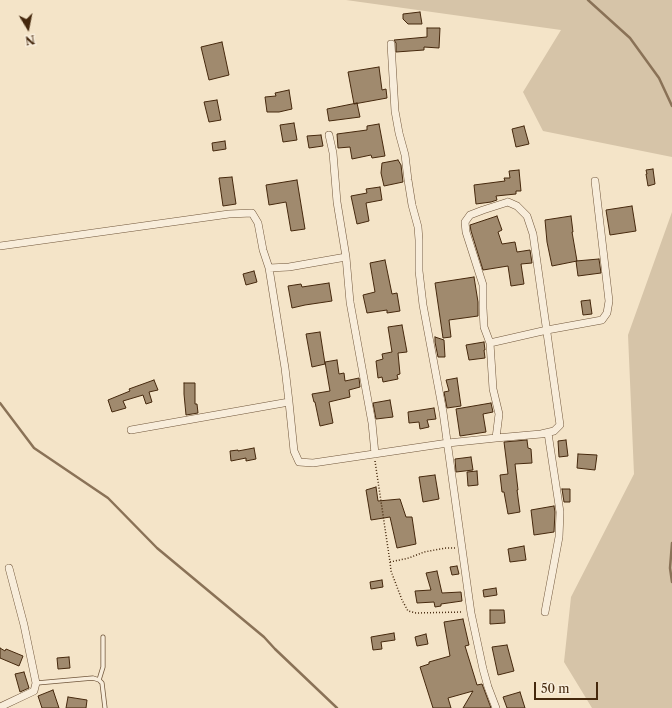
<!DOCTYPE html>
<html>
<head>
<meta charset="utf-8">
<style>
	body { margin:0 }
	#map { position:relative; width:672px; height:708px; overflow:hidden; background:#f4e4c8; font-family:"Libre Caslon Text",serif }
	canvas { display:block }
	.north { position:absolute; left:8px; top:8px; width:40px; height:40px; -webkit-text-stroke:3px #f8eddb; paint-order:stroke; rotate:170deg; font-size:11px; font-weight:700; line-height:16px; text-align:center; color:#45280d }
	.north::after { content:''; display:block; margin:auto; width:14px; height:18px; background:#45280d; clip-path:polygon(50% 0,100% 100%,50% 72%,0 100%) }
	.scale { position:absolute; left:534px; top:682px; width:64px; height:18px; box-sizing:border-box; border:2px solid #45280d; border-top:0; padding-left:5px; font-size:12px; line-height:14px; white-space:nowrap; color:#45280d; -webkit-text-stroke:3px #f8eddb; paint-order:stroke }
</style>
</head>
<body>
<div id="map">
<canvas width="672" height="708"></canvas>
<div class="north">N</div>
<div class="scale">50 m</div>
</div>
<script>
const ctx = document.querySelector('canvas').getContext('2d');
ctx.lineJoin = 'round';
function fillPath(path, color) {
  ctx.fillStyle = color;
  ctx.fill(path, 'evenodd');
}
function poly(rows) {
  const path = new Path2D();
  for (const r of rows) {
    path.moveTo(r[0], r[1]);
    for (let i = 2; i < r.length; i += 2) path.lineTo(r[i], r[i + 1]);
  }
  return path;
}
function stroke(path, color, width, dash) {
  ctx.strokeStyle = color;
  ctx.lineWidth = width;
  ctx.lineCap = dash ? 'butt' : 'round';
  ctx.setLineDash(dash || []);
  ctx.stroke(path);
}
const green = poly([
	[346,0,672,0,672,157,543,131,523,92,561,30],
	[672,212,672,708,592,708,564,662,571,597,634,474,628,335]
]);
const stream = poly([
	[588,0,630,38,659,78,672,106],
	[0,403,34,448,108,498,157,548,264,637,275,649,337,708],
	[672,543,670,568,672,582]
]);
const building = poly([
	[420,12,422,24,408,24,403,19,403,14,420,12],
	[427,28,440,28,439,48,424,47,424,50,396,52,396,43,394,40,427,37,427,28],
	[222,42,229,75,209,80,201,47,222,42],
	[379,67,382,90,386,89,387,98,354,104,348,72,379,67],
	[289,90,292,109,279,112,267,112,265,97,276,96,275,93,289,90],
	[217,100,221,120,209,122,204,102,217,100],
	[357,103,360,117,329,121,327,109,357,103],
	[294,123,297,140,283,142,280,125,294,123],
	[379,124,385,156,372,158,371,155,352,159,350,147,338,148,337,134,367,130,367,126,379,124],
	[524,126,529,144,516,147,512,129,524,126],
	[321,135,323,146,309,148,307,136,321,135],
	[225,141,226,149,213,151,212,143,225,141],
	[398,160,401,165,403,182,384,186,381,173,382,163,398,160],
	[653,169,655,184,648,186,646,174,647,174,646,170,653,169],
	[519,170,521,191,516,191,516,194,496,196,497,200,491,202,476,204,474,185,505,181,504,178,510,178,509,171,519,170],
	[232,177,236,204,223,206,219,178,232,177],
	[297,180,305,229,291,231,286,202,269,205,266,185,297,180],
	[380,187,382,200,366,203,369,221,357,224,351,196,367,193,366,189,380,187],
	[632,206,636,231,610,235,606,210,632,206],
	[497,216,502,230,498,232,502,244,515,242,517,252,530,250,532,263,521,264,524,284,511,286,508,266,483,270,471,231,470,225,497,216],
	[571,216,573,232,572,232,577,261,552,266,547,242,545,220,571,216],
	[599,259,601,273,578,276,576,261,599,259],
	[385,260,392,294,397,293,400,311,387,313,387,310,367,313,363,295,375,292,370,263,385,260],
	[254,271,257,282,246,285,243,274,254,271],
	[474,277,478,302,478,316,449,320,451,337,443,338,435,283,474,277],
	[329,283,332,301,305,305,292,308,288,286,301,284,302,287,329,283],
	[590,300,592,314,583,315,581,301,590,300],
	[402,325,407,352,398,353,400,374,397,375,398,379,383,382,382,377,378,378,376,361,383,359,382,354,392,352,388,327,402,325],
	[320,332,325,364,312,367,306,334,320,332],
	[435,337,444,340,445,357,438,357,435,342,435,337],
	[484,342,485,350,484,350,485,358,469,360,466,345,484,342],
	[337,360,339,374,344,373,345,381,359,378,360,387,349,390,350,397,329,402,333,423,320,426,315,402,314,402,312,394,330,391,325,362,337,360],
	[457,378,461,406,447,408,444,392,449,391,446,380,457,378],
	[154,380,158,390,149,392,152,402,146,404,143,395,123,401,126,408,112,412,108,400,130,391,129,389,154,380],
	[184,383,195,383,195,404,197,404,198,413,186,415,184,394,184,383],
	[390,400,393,417,376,419,373,403,390,400],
	[491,403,493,412,483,414,486,432,460,436,456,409,491,403],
	[434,408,436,419,427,420,429,427,420,429,419,422,409,423,408,412,434,408],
	[527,440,528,448,531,449,532,463,515,464,518,490,517,490,520,512,508,514,504,492,502,492,500,475,508,474,504,442,527,440],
	[566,440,568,456,559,457,558,441,566,440],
	[254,448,256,459,246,461,246,458,231,461,230,451,238,450,238,451,254,448],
	[578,454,597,455,595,470,577,468,578,454],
	[471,457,473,470,456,472,455,459,471,457],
	[477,471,478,485,468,486,467,472,477,471],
	[435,475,439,499,423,502,419,477,435,475],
	[376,487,378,501,400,499,406,517,412,517,416,544,397,548,390,517,371,520,366,490,376,487],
	[562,489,570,489,570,502,564,502,562,489],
	[554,506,555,512,554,532,534,535,531,510,554,506],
	[524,546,526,560,510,562,508,549,524,546],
	[457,566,459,574,452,575,450,567,457,566],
	[437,571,442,593,461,592,462,601,441,604,441,606,435,607,434,602,417,603,415,591,431,590,426,573,437,571],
	[382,580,383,587,371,589,370,582,382,580],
	[496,588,497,595,484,597,483,590,496,588],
	[490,610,504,610,505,623,490,624,490,610],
	[463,619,469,645,465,646,477,685,482,684,491,708,463,708,473,691,448,698,451,708,433,708,420,667,429,664,429,662,450,656,444,622,463,619],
	[394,633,395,640,381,642,382,649,373,650,371,637,394,633],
	[426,634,428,644,417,646,415,637,426,634],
	[507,645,514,671,498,675,492,647,507,645],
	[0,648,5,651,6,649,23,656,19,666,0,658,0,648],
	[69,657,70,668,58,669,57,658,69,657],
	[24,672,29,688,20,692,15,674,24,672],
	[53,690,59,708,42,708,38,696,53,690],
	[520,692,525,708,507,708,503,697,520,692],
	[68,697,87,700,86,708,66,708,68,697]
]);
const path = poly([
	[375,461,390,562,391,571,402,600,408,611,416,613,463,612],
	[390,562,409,558,424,552,446,548,455,548]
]);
const service = poly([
	[99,680,103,667,103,637],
	[37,683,93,678,99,680,102,683,105,708]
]);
const minor = poly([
	[391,44,395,111,399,133,405,155,408,180,412,205,418,227,419,240,419,271,423,305,443,412,471,613,483,669,488,687,496,708],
	[329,135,333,153,337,202,346,257,350,302,372,423,375,454],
	[508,202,517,206,527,216,533,234,560,425,554,431,541,434,496,438,499,414,493,389,490,343,484,327,483,308,483,285,466,232,465,222,470,215,483,210,508,202],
	[0,246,229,214,252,213,258,223,263,250,269,268,289,267,346,257],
	[269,268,285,368,289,402],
	[490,343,547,330,602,320,607,313,609,301,595,181],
	[131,430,289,402,294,451,299,462,313,463,448,443,496,438],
	[545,612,559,537,560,512,548,433],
	[0,707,34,691,36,683,24,625,9,568]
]);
fillPath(green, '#d6c4a8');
stroke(stream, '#8a7257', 2.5);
fillPath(building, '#a08a6e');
stroke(building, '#45280d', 1);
stroke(service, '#71573c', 5);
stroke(minor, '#71573c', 8);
stroke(path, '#45280d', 1.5, [1, 2]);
stroke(service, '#f8eddb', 3.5);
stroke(minor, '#f8eddb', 7);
</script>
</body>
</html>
